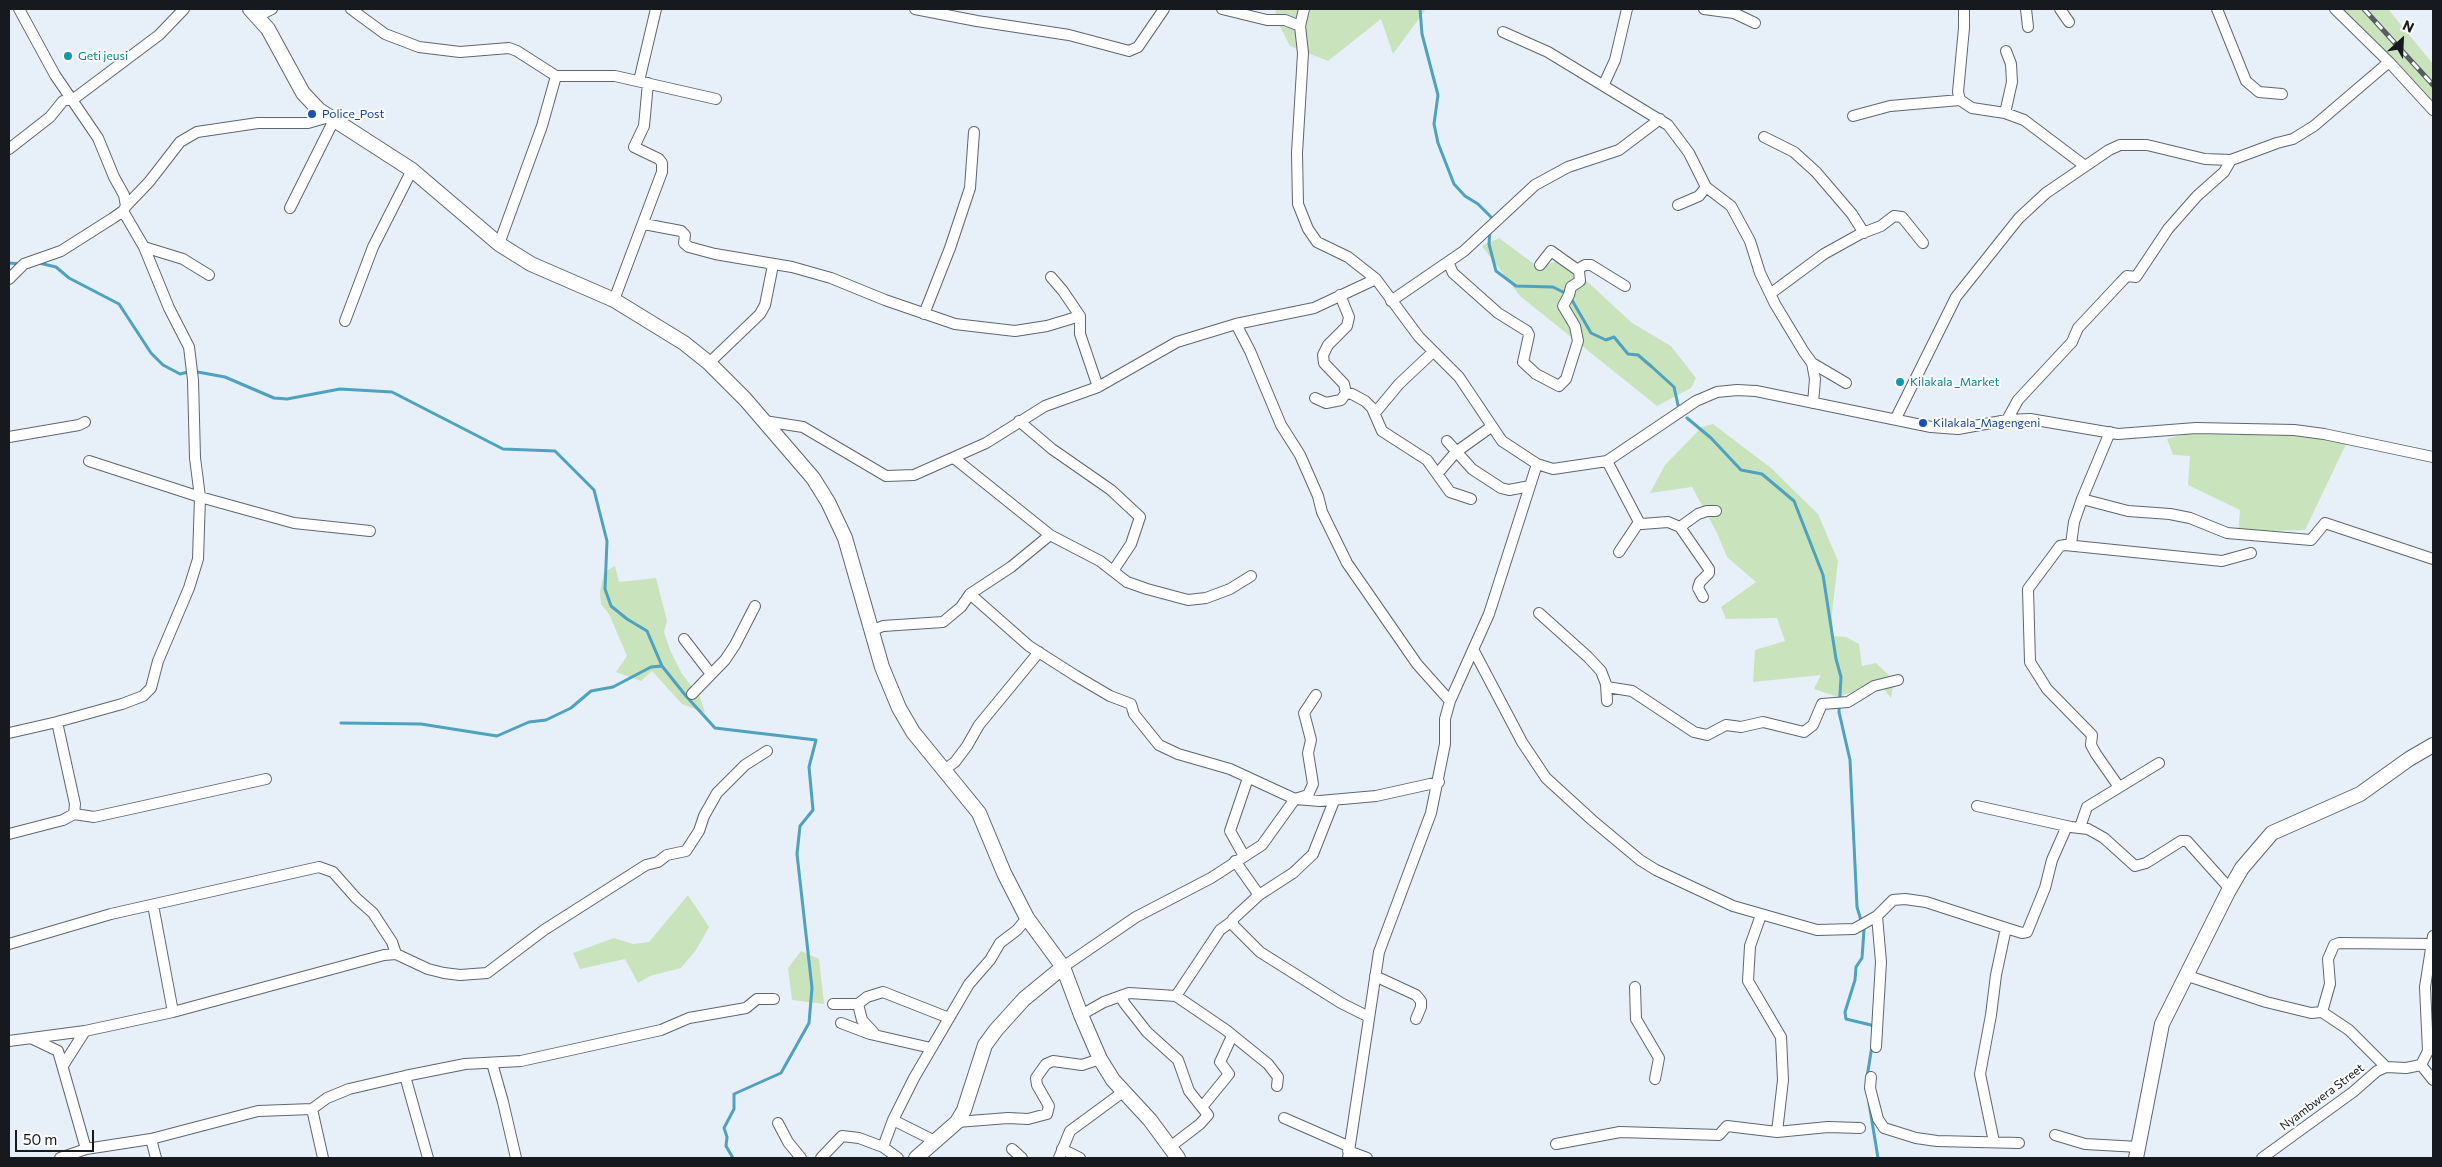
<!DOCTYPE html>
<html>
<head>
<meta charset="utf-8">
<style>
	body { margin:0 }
	#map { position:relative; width:2442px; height:1167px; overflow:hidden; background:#e7f0f9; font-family:Commissioner,sans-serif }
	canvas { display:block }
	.frame { position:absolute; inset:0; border:10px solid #16191d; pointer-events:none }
	.north { position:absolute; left:2377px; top:15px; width:50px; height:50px; -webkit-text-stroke:4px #fafcfe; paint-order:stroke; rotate:25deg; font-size:14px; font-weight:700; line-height:20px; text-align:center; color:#16191d }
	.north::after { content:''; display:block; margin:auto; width:18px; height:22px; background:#16191d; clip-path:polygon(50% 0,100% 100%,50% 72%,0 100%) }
	.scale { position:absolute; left:15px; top:1130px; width:79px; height:22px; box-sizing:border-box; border:2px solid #16191d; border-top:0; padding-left:6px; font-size:15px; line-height:18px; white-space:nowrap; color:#16191d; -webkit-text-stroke:4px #fafcfe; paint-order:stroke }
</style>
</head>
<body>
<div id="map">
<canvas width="2442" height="1167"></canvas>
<div class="frame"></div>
<div class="north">N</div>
<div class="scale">50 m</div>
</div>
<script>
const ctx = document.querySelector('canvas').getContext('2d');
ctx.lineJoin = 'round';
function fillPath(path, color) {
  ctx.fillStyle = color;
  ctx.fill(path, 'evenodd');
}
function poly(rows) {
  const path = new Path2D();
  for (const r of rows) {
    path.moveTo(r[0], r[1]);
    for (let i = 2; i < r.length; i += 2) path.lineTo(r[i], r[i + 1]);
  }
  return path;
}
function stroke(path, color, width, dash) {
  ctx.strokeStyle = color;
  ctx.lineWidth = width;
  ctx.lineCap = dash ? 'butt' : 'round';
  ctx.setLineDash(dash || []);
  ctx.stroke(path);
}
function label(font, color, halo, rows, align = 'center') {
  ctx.font = font + ' Commissioner,sans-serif';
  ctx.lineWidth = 4;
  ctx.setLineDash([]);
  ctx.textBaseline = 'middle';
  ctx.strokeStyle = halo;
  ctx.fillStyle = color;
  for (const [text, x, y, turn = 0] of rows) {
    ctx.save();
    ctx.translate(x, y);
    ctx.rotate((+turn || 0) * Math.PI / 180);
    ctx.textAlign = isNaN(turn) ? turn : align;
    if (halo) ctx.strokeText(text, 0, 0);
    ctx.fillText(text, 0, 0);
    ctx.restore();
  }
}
const green = poly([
	[1276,9,1426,9,1393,54,1381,19,1328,61,1290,46,1275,17],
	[2331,9,2388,9,2433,64,2433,102,2418,99],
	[1499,238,1537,266,1564,260,1632,323,1671,346,1696,378,1691,388,1657,406,1520,296,1482,246],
	[1713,424,1771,468,1818,514,1838,561,1832,613,1833,636,1846,637,1859,644,1862,666,1876,663,1894,680,1891,698,1879,683,1838,697,1814,689,1821,675,1753,682,1755,650,1785,641,1777,618,1726,619,1721,607,1756,582,1727,557,1717,533,1692,487,1650,493,1665,465,1702,427],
	[2185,434,2311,436,2347,442,2305,530,2238,532,2240,510,2188,485,2190,456,2173,455,2167,439],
	[615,566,619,582,656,578,667,621,664,632,670,650,682,674,700,697,705,713,682,704,652,671,641,681,616,672,627,656,609,614,601,604,600,592,604,572],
	[688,895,709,927,696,950,681,968,650,976,638,983,625,959,580,969,573,953,614,938,633,944,649,942],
	[801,951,819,959,824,1004,792,1000,788,968]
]);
const stream = poly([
	[1420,9,1422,34,1438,95,1434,124,1438,143,1454,184,1465,196,1478,204,1492,218,1491,222],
	[1490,230,1489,244,1496,271,1516,286,1553,287,1569,295,1591,333,1606,340,1614,337,1628,354,1638,355,1652,367,1674,387,1678,405,1681,410],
	[9,263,21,264],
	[39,263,56,267,69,278,119,304,151,353,163,365,180,374,192,371,225,377,274,398,287,399,340,389,392,392,503,449,555,451,594,490,607,541,605,589,611,606,627,619,647,631,662,666,686,696,715,728,816,740,809,767,813,810,800,826,797,854,812,988,809,1023,781,1073,734,1094,734,1109,724,1128,727,1137,726,1146,733,1158],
	[1687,418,1711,438,1741,470,1762,474,1794,501,1823,575,1836,659,1841,677,1839,712,1850,760,1857,907,1864,930,1862,958,1856,967,1855,980,1845,1012,1846,1019,1871,1025,1874,1028],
	[341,723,421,724,497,736,529,722,546,720,571,708,591,691,613,687,651,667,662,666],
	[1867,1077,1872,1046],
	[1869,1103,1878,1158]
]);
const street = poly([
	[351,9,385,34,419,47,460,52,509,48,517,51,556,76,615,76,716,99],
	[915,9,977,21,1069,35,1129,51,1138,47,1164,9],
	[1222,9,1267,20,1285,20,1300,26],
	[1304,9,1300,26,1303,53,1297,153,1298,204,1308,229,1317,242,1348,257,1376,279],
	[1704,9,1734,13,1755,23],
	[1964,9,1964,28,1958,92,1960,100,1972,108,2005,113,2024,120,2085,166],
	[2026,9,2028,27],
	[2060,9,2069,22],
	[2217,9,2246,81,2259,92,2282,94],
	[2335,9,2389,62,2433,110],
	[258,16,272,9],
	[1503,32,1548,52,1668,125,1689,153,1706,187,1731,206,1750,241,1760,273,1775,304,1804,352,1812,363,1846,383],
	[639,81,656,9],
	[1604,84,1615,60,1627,9],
	[2005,113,2012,82,2011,64,2006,51],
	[1853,116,1890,106,1960,100],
	[1764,137,1794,152,1816,172,1852,214,1864,233],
	[9,149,50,117,63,101,75,98,159,35,184,9],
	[1678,205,1699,196,1706,187],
	[126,206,149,182,180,142,197,132,258,123,308,123,329,117],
	[290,208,334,120],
	[644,224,681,231,685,235,684,243,689,247,715,254,792,267,831,278,885,300,955,324,1015,331,1047,326,1080,316],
	[499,244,542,126,556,76],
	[144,247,183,259,209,275],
	[1448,262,1453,273,1498,313,1527,331,1529,335,1523,362,1536,374,1559,386,1566,379,1578,341,1575,326,1563,306,1569,295,1571,287,1580,281,1579,271,1551,251,1540,265],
	[1578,269,1585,265,1591,265,1625,286],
	[1051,277,1063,291,1080,316,1080,334,1098,387],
	[9,279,24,264,61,251,113,218,123,211,126,206,124,195,114,177,98,138,55,75,19,9],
	[1770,294,1824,254,1860,234,1881,226,1894,216,1902,217,1923,243],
	[614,300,662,172,662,163,659,159,634,147,644,126,648,83],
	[1391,301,1464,251,1535,185,1568,167,1619,150,1660,119],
	[924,314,950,248,970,188,974,132],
	[345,321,373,247,412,170],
	[1236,324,1250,351,1281,425,1300,455,1318,496,1322,512,1347,563,1417,664,1450,701],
	[709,363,760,314,765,305,773,265],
	[1812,363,1815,379,1813,403],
	[1346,393,1352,394,1365,401,1372,408,1382,431,1427,460,1450,492,1471,499],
	[1315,398,1326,403,1341,400,1346,393,1344,384,1324,363,1323,355,1328,345,1347,326,1349,317,1340,295],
	[1375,413,1399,384,1433,352],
	[1896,418,1956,297,2019,218,2046,193,2109,150,2120,145,2147,145,2205,159,2231,160,2277,143,2293,139,2314,126,2389,62],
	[2007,420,2018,400,2072,342,2078,328,2123,280,2127,276,2136,277,2168,229,2197,196,2224,172,2231,160],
	[764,421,803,427,886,476,914,475,986,443,1045,406,1098,387,1177,342,1236,324,1314,308,1376,279,1419,337,1459,377,1502,441,1537,464,1553,469,1607,461,1696,401,1717,392,1737,390,1756,391,1931,427,1958,429,2007,420,2030,419,2118,434,2196,428,2294,430,2324,434,2433,457],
	[1019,421,1052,449,1111,490,1140,517,1131,544,1113,571],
	[9,437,79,425,85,422],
	[1447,441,1472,469,1501,488,1509,490,1530,486],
	[954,458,1050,535,1100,561,1127,582,1147,589,1188,600,1206,598,1230,589,1251,576],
	[89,461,200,497,294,523,370,531],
	[1607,461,1639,522,1642,524,1668,522,1680,527,1709,569,1709,573,1700,582,1698,588,1703,597],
	[1438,473,1456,452,1491,427],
	[2082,499,2110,432],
	[1680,527,1698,514,1707,511,1716,511],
	[2071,544,2074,522,2082,499,2128,511,2170,514,2190,518,2227,533,2311,540,2325,523,2433,559],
	[1619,552,1639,522],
	[970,594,1029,646,1076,676,1110,696,1131,704,1134,714,1159,745,1178,754,1230,769,1295,799,1320,801,1376,796,1439,782],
	[1539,613,1588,657,1601,671,1606,684,1607,701],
	[871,631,883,626,943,622,961,607,970,594,1011,567,1050,535],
	[684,639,711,674],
	[1474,651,1522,742,1546,778,1592,820,1640,860,1656,870,1733,906,1817,930,1854,929,1877,916,1893,900,1905,899,1926,902,2006,928],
	[1607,687,1632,691,1694,732,1707,735,1726,725,1741,727,1763,722,1804,732,1813,725,1822,704,1848,702,1874,686,1898,680],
	[692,694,725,660,735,645,755,606],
	[9,733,57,722],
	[944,770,955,762,967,746,979,725,1039,652],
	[2119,787,2096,754,2091,745,2092,735,2047,689,2030,662,2028,589,2060,546,2065,545,2222,561,2251,553],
	[1977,806,2071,827,2088,829,2104,838,2135,866,2146,863,2181,841,2187,841,2230,889],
	[74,814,94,817,266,779],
	[2080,827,2087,807,2159,763],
	[9,834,63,820,74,814,75,804,57,722,122,704,143,696,151,688,158,661,189,588,198,559,200,497,195,458,193,380,189,347,169,308,144,247,123,211],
	[1244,856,1230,831,1248,778],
	[1235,861,1259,895,1233,919,1233,925,1260,952,1341,1003,1369,1017],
	[1259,895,1293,873,1313,854,1334,801],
	[153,905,173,1012],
	[1761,915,1750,946,1748,981,1781,1037,1783,1080,1777,1132],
	[9,944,111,914,319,867,333,872,356,898,373,913,392,942,396,954],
	[1063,967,1136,917,1211,878,1262,845,1295,799,1308,795,1313,784,1308,753,1311,740,1304,713,1316,695],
	[2185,975,2266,1002,2311,1013,2322,1012],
	[1375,976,1416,995,1421,1001,1421,1007,1416,1019],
	[1635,987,1636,1019,1659,1058,1655,1079],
	[1120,996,1125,1004,1147,1032,1178,1060,1189,1091,1208,1115,1200,1124,1170,1147],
	[1176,996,1220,930,1231,922],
	[833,1004,858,1004,867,997,883,992,949,1018],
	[858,1004,862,1020,874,1033],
	[1081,1015,1104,1002,1129,993,1176,996,1226,1030,1268,1064,1278,1077,1277,1086],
	[841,1023,870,1034,931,1048],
	[33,1039,58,1051,86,1149],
	[9,1041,85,1031,173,1012,384,955,396,954,428,969,444,973,460,975,487,973,544,930,646,865,658,862,667,855,686,851,699,831,704,816,717,793,745,765,767,751],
	[1876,1047,1881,962,1877,916],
	[492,1063,503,1102,516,1158],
	[64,1064,85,1031],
	[2421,1065,2433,1080],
	[2386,1067,2349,1030,2322,1012,2330,984,2328,959,2334,945,2339,943,2432,944],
	[405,1076,428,1158],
	[1871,1077,1870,1088,1878,1119,1884,1128,1916,1138,1937,1141,2019,1143],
	[1202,1107,1229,1074,1220,1062,1232,1036],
	[312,1109,323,1158],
	[1284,1118,1348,1146],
	[893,1120,935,1141],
	[957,1122,1008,1118,1028,1119,1047,1114,1049,1106,1037,1085,1036,1078,1046,1064,1053,1061,1082,1065,1100,1059],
	[778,1123,788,1142,801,1158],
	[2055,1135,2085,1144,2139,1147],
	[151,1139,156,1158],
	[1994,1142,1980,1074,1991,1015,1996,975,2006,928,2022,933,2027,932,2045,888,2052,860,2067,826],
	[1556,1144,1620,1132,1719,1135,1727,1126,1777,1132,1828,1127,1860,1128],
	[883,1147,893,1120,914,1078,969,984,990,960,1000,943,1017,930,1027,918],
	[1012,1149,1022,1158],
	[1062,1149,1080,1158],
	[1348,1151,1367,1158],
	[60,1158,86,1149,151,1139,258,1111,312,1109,327,1098,349,1089,405,1076,465,1064,521,1061,661,1030,689,1018,746,1008,757,999,774,999],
	[821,1158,842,1136,859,1138,883,1147,898,1158],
	[1059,1158,1070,1131,1123,1092],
	[1348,1158,1379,952,1431,813,1445,744,1445,719,1450,701,1489,614,1537,464],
	[2262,1158,2353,1092,2377,1071,2386,1067,2406,1068,2421,1065,2428,1051,2425,987,2433,936]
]);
const secondary = poly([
	[250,9,268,29,303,93,319,110,412,170,499,244,531,264,614,300,684,343,709,363,745,399,813,478,828,502,845,538,882,667,899,708,913,732,979,813,1004,873,1027,918,1063,967,1081,1015,1100,1059,1113,1080,1150,1120,1178,1158],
	[916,1158,957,1122,964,1110,985,1045,996,1030,1024,999,1063,967],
	[2136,1158,2162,1024,2228,892,2242,868,2272,833,2360,794,2409,759,2433,745]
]);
const rail = poly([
	[2364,9,2433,85]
]);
const markers = [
	[68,56,5,"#0f9aa8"],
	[312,114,5,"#1a4fb4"],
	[1900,382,5,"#0f9aa8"],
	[1923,423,5,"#1a4fb4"]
];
const cultureNames = [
	["Geti jeusi",78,56],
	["Kilakala _Market",1910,382]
];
const transitNames = [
	["Police_Post",322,114],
	["Kilakala_Magengeni",1933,423]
];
const streetNames = [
	["Nyambwera Street",2322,1097,-37]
];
fillPath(green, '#c9e3bc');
stroke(stream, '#4ea1bf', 3);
stroke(street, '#5e666e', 12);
stroke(secondary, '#5e666e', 16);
stroke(street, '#fff', 10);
stroke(secondary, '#fff', 14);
stroke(rail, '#575c62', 5);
stroke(rail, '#fafcfe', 3, [9]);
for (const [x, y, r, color] of markers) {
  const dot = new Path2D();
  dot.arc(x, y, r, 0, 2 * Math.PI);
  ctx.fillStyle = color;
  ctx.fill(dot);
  stroke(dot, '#fafcfe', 2);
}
label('12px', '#0d838f', '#fafcfe', cultureNames, 'left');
label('12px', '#164399', '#fafcfe', transitNames, 'left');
label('12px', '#16191d', '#fafcfe', streetNames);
</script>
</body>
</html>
